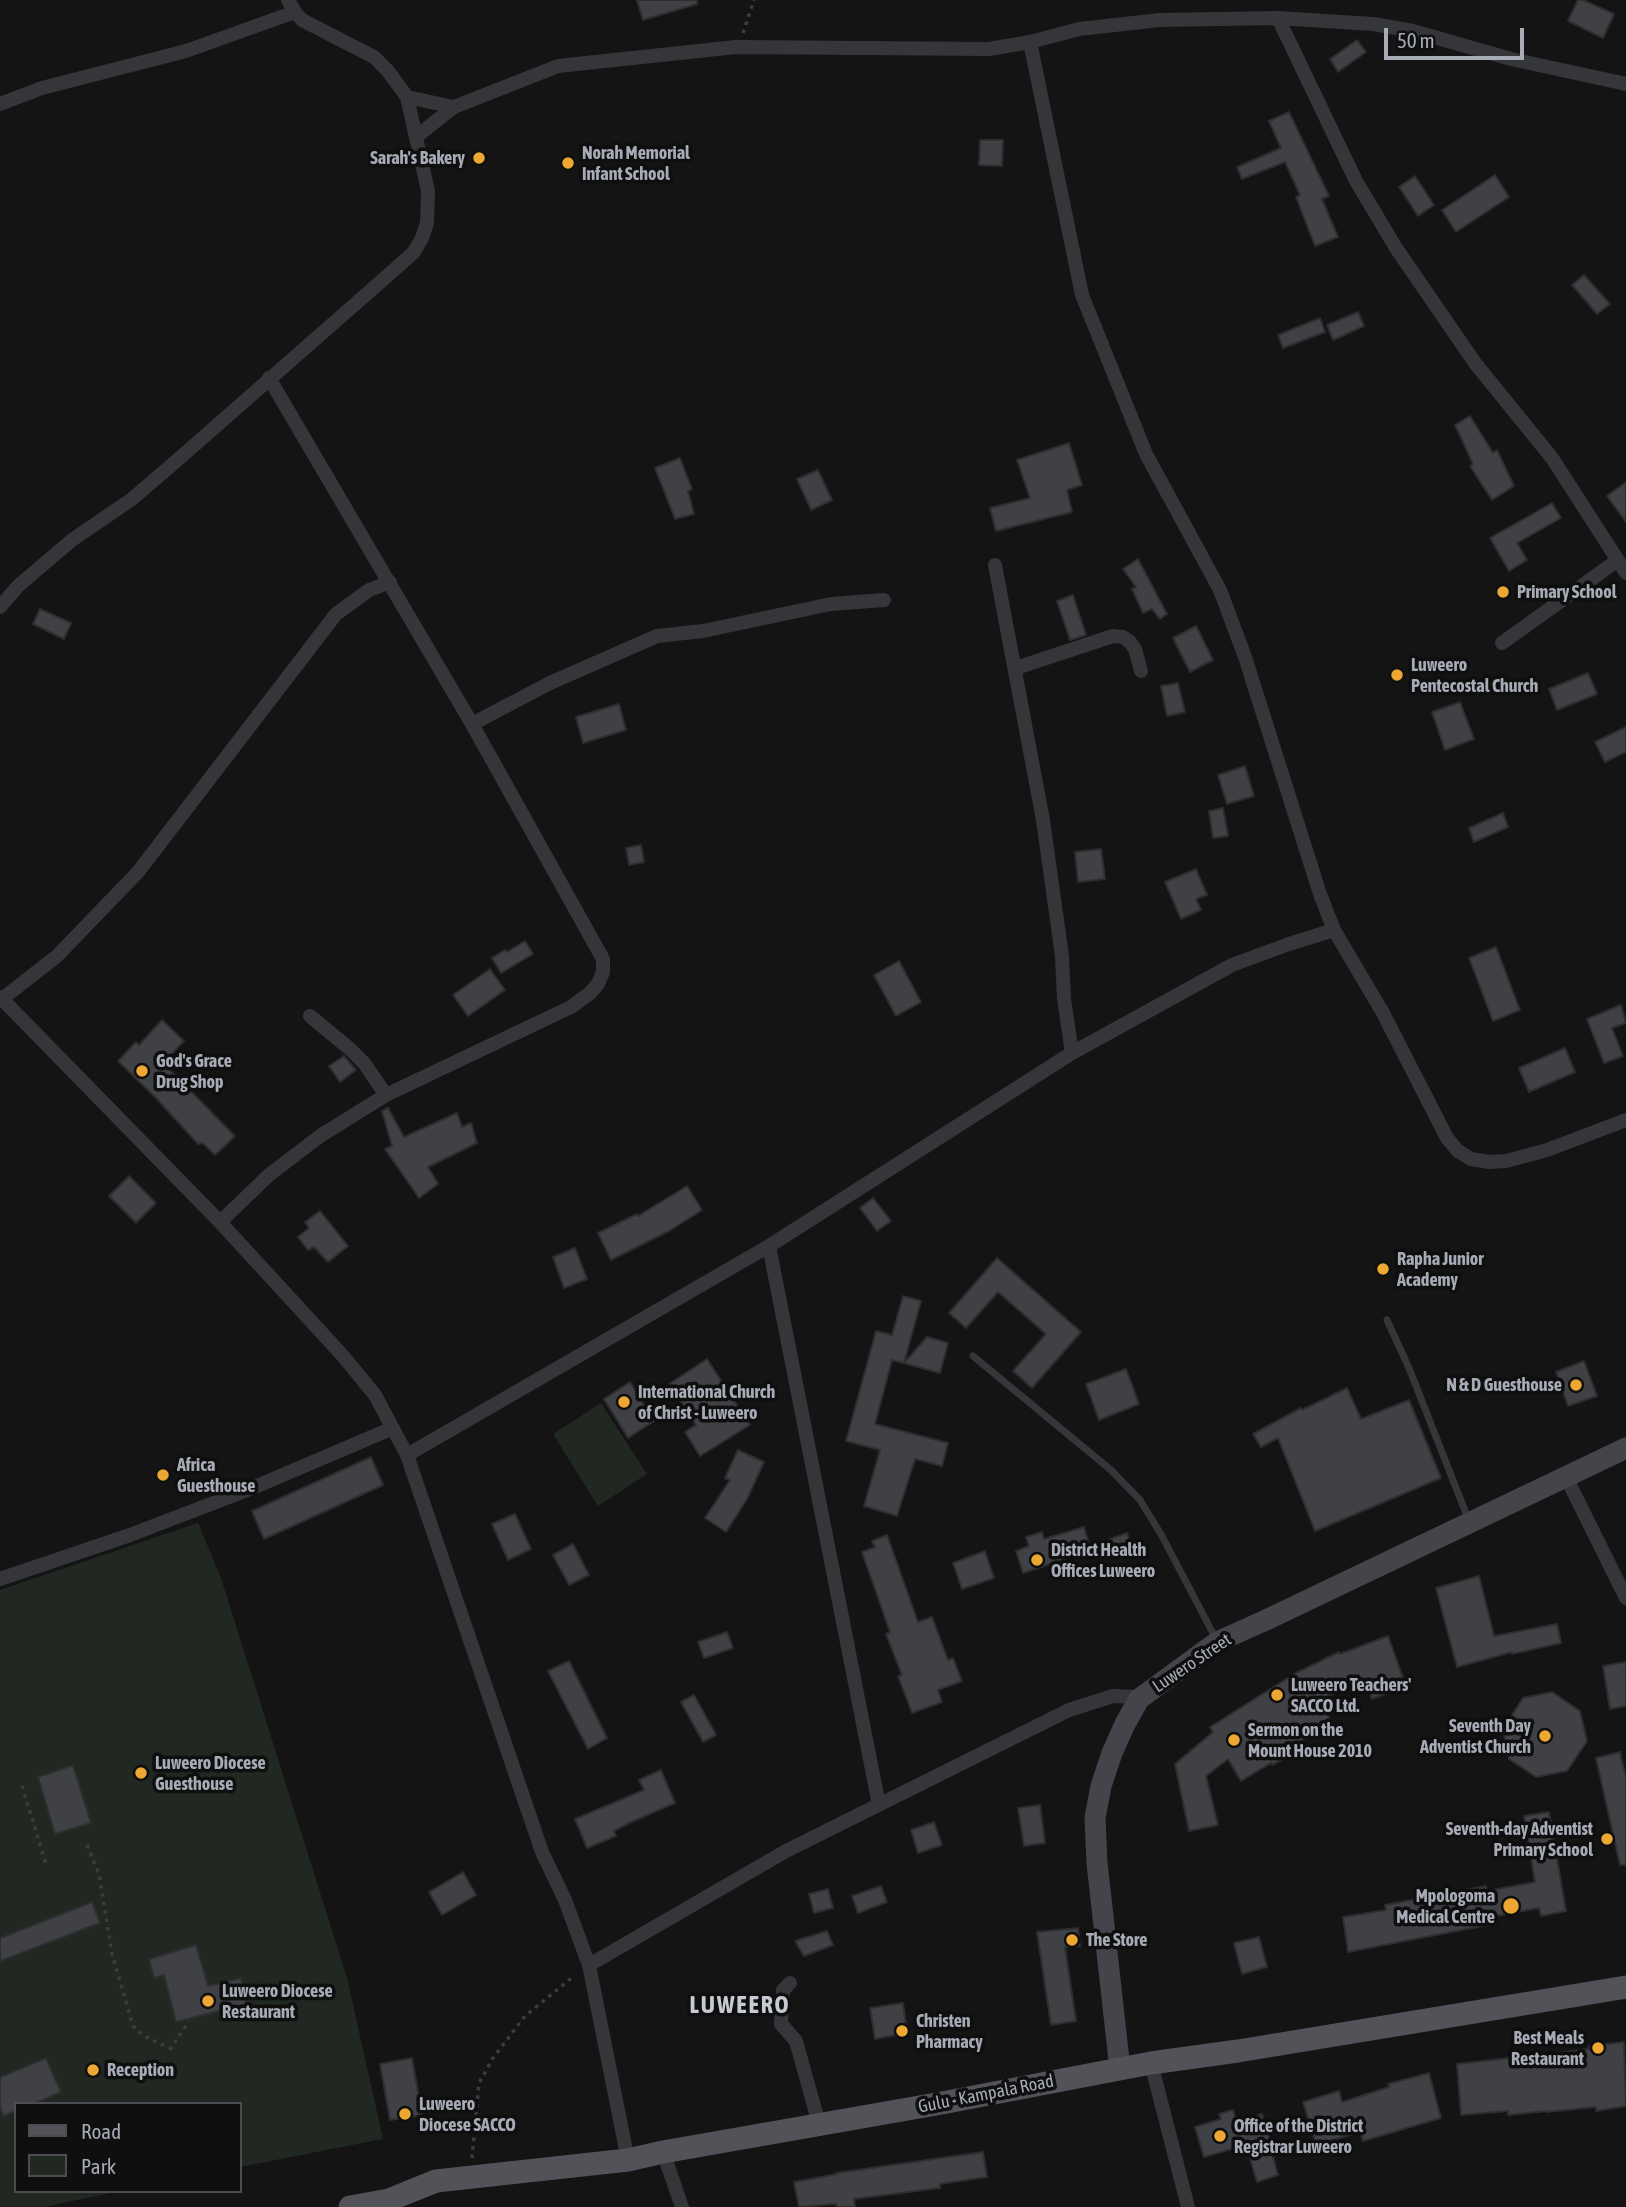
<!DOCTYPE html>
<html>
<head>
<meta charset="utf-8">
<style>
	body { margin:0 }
	#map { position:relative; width:1626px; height:2207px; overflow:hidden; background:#141415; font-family:"Asap Condensed",sans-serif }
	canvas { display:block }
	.legend { position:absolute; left:14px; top:2102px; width:228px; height:91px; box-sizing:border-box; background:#0f0f10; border:2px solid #4b4d52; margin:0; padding:9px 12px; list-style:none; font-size:21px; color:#a6abb5 }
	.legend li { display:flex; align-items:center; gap:14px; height:35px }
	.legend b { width:35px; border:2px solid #4b4d52 }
	.scale { position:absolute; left:1384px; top:28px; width:140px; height:32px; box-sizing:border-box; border:4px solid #a6abb5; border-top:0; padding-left:9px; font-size:21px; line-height:24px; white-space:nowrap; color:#a6abb5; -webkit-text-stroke:5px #0f0f10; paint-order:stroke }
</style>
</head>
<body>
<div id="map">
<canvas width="1626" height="2207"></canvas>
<ul class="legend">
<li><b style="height:9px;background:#515359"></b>Road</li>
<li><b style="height:19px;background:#202821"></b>Park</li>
</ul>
<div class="scale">50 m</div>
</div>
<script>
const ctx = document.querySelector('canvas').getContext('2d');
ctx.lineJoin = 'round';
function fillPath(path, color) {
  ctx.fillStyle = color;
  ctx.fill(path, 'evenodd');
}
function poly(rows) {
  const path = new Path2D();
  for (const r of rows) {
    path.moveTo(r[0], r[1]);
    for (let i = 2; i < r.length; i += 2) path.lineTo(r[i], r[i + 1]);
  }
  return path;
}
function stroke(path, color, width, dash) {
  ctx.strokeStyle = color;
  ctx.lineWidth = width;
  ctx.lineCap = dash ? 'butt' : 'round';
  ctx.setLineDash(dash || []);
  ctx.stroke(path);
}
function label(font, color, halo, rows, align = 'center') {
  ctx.font = font + ' "Asap Condensed",sans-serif';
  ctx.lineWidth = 7;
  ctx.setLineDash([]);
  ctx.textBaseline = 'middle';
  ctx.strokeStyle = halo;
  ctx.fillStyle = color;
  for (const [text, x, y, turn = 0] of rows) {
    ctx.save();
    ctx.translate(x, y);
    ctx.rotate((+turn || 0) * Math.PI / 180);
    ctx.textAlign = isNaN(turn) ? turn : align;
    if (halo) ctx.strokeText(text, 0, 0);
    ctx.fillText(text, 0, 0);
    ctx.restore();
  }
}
const green = poly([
	[601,1403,647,1474,598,1506,553,1434],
	[198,1523,221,1578,347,1978,383,2139,240,2167,240,2104,16,2104,16,2191,120,2191,44,2207,0,2207,0,1590]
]);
const building = poly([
	[637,0,697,0,697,4,643,20,637,0],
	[1578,0,1583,0,1614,14,1603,38,1568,21,1578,0],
	[1357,40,1366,52,1338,72,1330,59,1357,40],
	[1289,112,1329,196,1322,199,1338,237,1315,246,1296,197,1300,195,1285,162,1242,179,1237,167,1281,148,1269,121,1289,112],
	[980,140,1003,140,1002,166,979,165,980,140],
	[1495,175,1509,197,1456,232,1442,210,1495,175],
	[1415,176,1434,205,1418,216,1399,187,1415,176],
	[1584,275,1610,304,1597,314,1572,285,1584,275],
	[1358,312,1364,326,1333,340,1327,325,1358,312],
	[1320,318,1325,332,1283,348,1278,335,1320,318],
	[1470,416,1493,453,1497,450,1514,486,1492,500,1470,466,1473,464,1455,425,1470,416],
	[1069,443,1082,485,1067,490,1072,512,996,531,990,508,1030,498,1017,460,1069,443],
	[680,458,692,489,688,491,694,514,675,519,655,468,680,458],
	[818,470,832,500,811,510,797,479,818,470],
	[1626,482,1626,522,1607,496,1626,482],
	[1552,503,1561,518,1517,543,1527,560,1509,571,1490,538,1552,503],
	[1138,559,1167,614,1160,619,1152,609,1143,613,1132,589,1136,587,1123,569,1138,559],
	[1073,595,1086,635,1070,640,1057,601,1073,595],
	[40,609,71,623,64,639,33,624,40,609],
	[1196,626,1213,660,1190,672,1173,638,1196,626],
	[1588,673,1597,694,1557,710,1549,689,1588,673],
	[1178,683,1185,712,1167,716,1161,686,1178,683],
	[1460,702,1474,739,1445,750,1432,712,1460,702],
	[619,704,626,730,583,743,576,717,619,704],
	[1626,727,1626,752,1605,762,1595,742,1626,727],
	[1245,766,1254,796,1227,804,1218,775,1245,766],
	[1223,808,1228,836,1213,838,1209,811,1223,808],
	[1503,813,1508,827,1474,842,1469,828,1503,813],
	[641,845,644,862,629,865,626,848,641,845],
	[1101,849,1105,879,1078,882,1075,852,1101,849],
	[1196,869,1207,895,1196,899,1201,910,1181,919,1165,882,1196,869],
	[525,941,533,954,501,973,492,958,505,950,507,952,525,941],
	[1496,947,1520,1010,1493,1021,1469,958,1496,947],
	[899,961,921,1002,896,1016,874,975,899,961],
	[490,969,505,990,468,1016,453,995,490,969],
	[1621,1005,1626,1023,1612,1028,1623,1056,1604,1063,1587,1019,1621,1005],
	[162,1020,184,1041,163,1063,235,1136,215,1155,203,1143,198,1144,156,1098,118,1061,136,1042,139,1045,162,1020],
	[1565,1048,1575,1072,1529,1092,1519,1068,1565,1048],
	[344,1056,356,1070,340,1082,329,1066,344,1056],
	[388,1108,404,1137,457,1113,462,1127,471,1123,477,1143,428,1167,438,1184,419,1198,385,1149,392,1146,382,1111,388,1108],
	[129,1176,156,1203,136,1223,109,1196,129,1176],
	[687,1186,702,1210,669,1231,611,1260,598,1233,637,1214,638,1216,687,1186],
	[873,1198,891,1221,877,1231,860,1208,873,1198],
	[320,1211,348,1246,328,1262,314,1247,308,1250,298,1237,309,1228,305,1222,320,1211],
	[575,1248,587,1279,564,1288,553,1257,575,1248],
	[997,1258,1081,1332,1032,1388,1013,1371,1046,1334,998,1292,966,1328,949,1313,997,1258],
	[903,1296,921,1301,904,1363,927,1337,948,1343,940,1373,892,1360,875,1424,948,1443,942,1466,915,1459,897,1516,864,1506,880,1450,846,1441,876,1331,892,1335,903,1296],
	[707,1359,750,1425,700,1456,685,1432,696,1425,669,1384,707,1359],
	[1584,1361,1597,1396,1568,1406,1556,1372,1584,1361],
	[1126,1369,1139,1404,1099,1420,1086,1384,1126,1369],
	[630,1382,654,1421,628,1438,604,1399,630,1382],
	[1347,1388,1361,1419,1409,1400,1441,1478,1315,1531,1278,1438,1261,1447,1253,1434,1301,1408,1302,1410,1347,1388],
	[738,1450,764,1462,747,1499,726,1532,705,1518,730,1480,725,1478,738,1450],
	[371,1457,383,1485,264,1539,252,1511,371,1457],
	[515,1514,531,1549,508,1560,492,1524,515,1514],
	[1084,1527,1091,1550,1023,1573,1016,1551,1029,1546,1026,1537,1042,1532,1044,1539,1084,1527],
	[1127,1533,1133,1549,1114,1556,1108,1540,1127,1533],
	[887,1535,918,1622,932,1617,948,1660,953,1658,962,1681,938,1690,942,1702,912,1713,898,1676,902,1675,886,1634,890,1632,862,1552,875,1547,872,1541,887,1535],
	[573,1544,589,1575,569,1585,553,1555,573,1544],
	[985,1551,994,1578,962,1589,953,1563,985,1551],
	[1479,1576,1494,1636,1557,1624,1561,1643,1512,1654,1512,1652,1457,1667,1436,1588,1479,1576],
	[727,1632,733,1648,704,1658,698,1642,727,1632],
	[1388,1636,1406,1686,1372,1699,1364,1678,1321,1700,1332,1724,1298,1743,1300,1745,1283,1755,1285,1758,1272,1765,1271,1763,1241,1781,1228,1759,1206,1776,1218,1825,1189,1831,1175,1764,1213,1732,1210,1727,1296,1673,1339,1652,1340,1654,1388,1636],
	[569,1661,607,1738,588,1749,548,1671,569,1661],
	[1626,1662,1626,1706,1610,1709,1603,1666,1626,1662],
	[1552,1692,1580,1711,1587,1741,1567,1771,1536,1777,1509,1759,1503,1729,1523,1698,1552,1692],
	[694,1695,716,1735,703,1742,681,1702,694,1695],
	[1620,1752,1626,1778,1626,1865,1620,1865,1596,1758,1620,1752],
	[73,1765,91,1823,55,1834,38,1777,73,1765],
	[661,1770,675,1803,629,1823,614,1831,616,1836,587,1848,575,1819,644,1790,639,1780,661,1770],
	[1040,1805,1045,1843,1024,1846,1018,1808,1040,1805],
	[1549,1812,1566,1911,1541,1916,1539,1908,1491,1917,1493,1924,1348,1952,1343,1917,1386,1910,1385,1905,1486,1886,1487,1891,1535,1882,1524,1816,1549,1812],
	[934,1822,942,1845,918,1853,911,1830,934,1822],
	[463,1872,476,1895,442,1915,429,1892,463,1872],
	[881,1886,887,1902,858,1913,852,1896,881,1886],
	[828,1889,833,1908,814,1913,809,1894,828,1889],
	[92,1902,100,1923,0,1961,0,1938,92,1902],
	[1078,1928,1080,1946,1065,1947,1076,2021,1051,2025,1037,1932,1078,1928],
	[827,1931,833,1945,804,1956,795,1941,827,1931],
	[1259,1937,1267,1967,1242,1974,1234,1943,1259,1937],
	[196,1945,208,1986,241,1978,247,2004,176,2022,164,1975,154,1978,149,1959,196,1945],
	[903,2003,907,2033,875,2039,870,2008,903,2003],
	[1624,2042,1626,2106,1596,2111,1596,2107,1547,2112,1547,2111,1508,2115,1508,2111,1461,2115,1457,2064,1589,2049,1589,2046,1624,2042],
	[46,2058,61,2092,34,2104,16,2104,16,2111,3,2116,0,2107,0,2077,46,2058],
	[412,2058,422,2115,390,2120,380,2064,412,2058],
	[1429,2073,1441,2118,1363,2141,1360,2132,1316,2145,1303,2102,1339,2091,1342,2102,1389,2087,1388,2084,1429,2073],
	[1233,2110,1237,2122,1262,2114,1275,2156,1273,2157,1278,2175,1257,2182,1246,2145,1204,2157,1195,2127,1221,2119,1219,2114,1233,2110],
	[983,2152,987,2177,940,2184,940,2188,854,2199,855,2207,837,2207,836,2204,799,2207,794,2182,837,2174,836,2173,983,2152]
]);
const path = poly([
	[743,33,754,0],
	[22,1786,46,1864],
	[87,1845,99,1874,112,1954,133,2026,144,2036,169,2048],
	[170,2050,189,2021],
	[472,2158,479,2083,493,2058,525,2016,574,1976]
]);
const lane = poly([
	[1387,1320,1409,1368,1469,1521],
	[973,1356,1111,1470,1140,1500,1162,1536,1217,1641]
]);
const street = poly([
	[1278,18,1356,181,1396,248,1475,363,1552,458,1626,573],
	[1030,42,1082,295,1146,454,1220,590,1245,657,1320,894,1334,930,1383,1013,1447,1138,1458,1151,1471,1159,1489,1162,1506,1161,1547,1150,1626,1120],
	[407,97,454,107],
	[0,104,42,88,186,51,295,12],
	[417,136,454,107,558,66,736,47,989,49,1030,42,1079,29,1160,20,1278,18,1373,24,1413,31,1511,59,1626,84],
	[995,565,1043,820,1062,956,1064,999,1072,1053],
	[0,607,18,586,72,540,132,499,174,463,386,277,414,252,422,238,427,223,428,191,407,97,388,71,374,57,302,20,295,12,288,0],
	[1502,643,1618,560],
	[1016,668,1113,636,1123,637,1130,642,1135,649,1141,671],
	[472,724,550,683,657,636,703,631,831,604,884,600],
	[0,997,220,1222,343,1356,375,1395,407,1455,542,1852,565,1900,589,1965,628,2160],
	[2,999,57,956,138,872,336,614,369,590,390,582],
	[310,1016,350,1049,364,1063,386,1095],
	[220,1222,269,1175,320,1136,386,1095,571,1007,590,993,598,984,603,972,603,959,472,724,269,378],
	[769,1246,879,1805],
	[407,1455,769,1246,1072,1053,1232,965,1289,944,1334,930],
	[1566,1477,1626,1598],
	[0,1579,130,1535,250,1489,393,1428],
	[589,1965,786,1851,1069,1710,1113,1696,1135,1697,1139,1699],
	[790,1983,783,1990,781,2024,796,2041,819,2124],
	[1151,2063,1188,2207],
	[663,2152,682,2207]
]);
const secondary = poly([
	[1120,2069,1097,1863,1095,1818,1101,1786,1112,1753,1125,1724,1139,1699,1217,1642,1266,1620,1626,1448]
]);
const primary = poly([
	[350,2207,389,2200,436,2181,628,2160,663,2152,942,2103,1151,2063,1238,2051,1626,1987]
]);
const markers = [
	[479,158,7,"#eda834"],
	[568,163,7,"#eda834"],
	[1503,592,7,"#eda834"],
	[1397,675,7,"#eda834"],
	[142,1071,7,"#eda834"],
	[1383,1269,7,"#eda834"],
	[1576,1385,7,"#eda834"],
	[624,1402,7,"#eda834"],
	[163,1475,7,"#eda834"],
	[1037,1560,7,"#eda834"],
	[1277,1695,7,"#eda834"],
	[1545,1736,7,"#eda834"],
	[1234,1740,7,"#eda834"],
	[141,1773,7,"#eda834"],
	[1607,1839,7,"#eda834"],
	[1511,1906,9,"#eda834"],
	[1072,1940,7,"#eda834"],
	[208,2001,7,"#eda834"],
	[902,2031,7,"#eda834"],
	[1598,2048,7,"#eda834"],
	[93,2070,7,"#eda834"],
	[405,2114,7,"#eda834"],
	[1220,2136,7,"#eda834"]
];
const poiNames = [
	["Norah Memorial",582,153],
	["Infant School",582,174],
	["Sarah's Bakery",465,158,"right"],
	["Primary School",1517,592],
	["Luweero",1411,665],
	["Pentecostal Church",1411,686],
	["God's Grace",156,1061],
	["Drug Shop",156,1082],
	["Rapha Junior",1397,1259],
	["Academy",1397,1280],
	["N & D Guesthouse",1562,1385,"right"],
	["International Church",638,1392],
	["of Christ - Luweero",638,1413],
	["Africa",177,1465],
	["Guesthouse",177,1486],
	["District Health",1051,1550],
	["Offices Luweero",1051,1571],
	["Luweero Teachers'",1291,1685],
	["SACCO Ltd.",1291,1706],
	["Seventh Day",1531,1726,"right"],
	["Adventist Church",1531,1747,"right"],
	["Sermon on the",1248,1730],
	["Mount House 2010",1248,1751],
	["Luweero Diocese",155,1763],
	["Guesthouse",155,1784],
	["Seventh-day Adventist",1593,1829,"right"],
	["Primary School",1593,1850,"right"],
	["Mpologoma",1495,1896,"right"],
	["Medical Centre",1495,1917,"right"],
	["The Store",1086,1940],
	["Luweero Diocese",222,1991],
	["Restaurant",222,2012],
	["Christen",916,2021],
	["Pharmacy",916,2042],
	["Best Meals",1584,2038,"right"],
	["Restaurant",1584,2059,"right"],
	["Reception",107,2070],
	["Luweero",419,2104],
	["Diocese SACCO",419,2125],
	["Office of the District",1234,2126],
	["Registrar Luweero",1234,2147]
];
const streetNames = [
	["Luwero Street",1192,1663,-34],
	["Gulu - Kampala Road",986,2094,-11]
];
const districtNames = [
	["LUWEERO",740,2005]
];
fillPath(green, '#202821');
fillPath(building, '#404145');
stroke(building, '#2e2e31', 2);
stroke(path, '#3b3d41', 3.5, [3.5, 5]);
stroke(lane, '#35363a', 7);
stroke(street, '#35363a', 14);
stroke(secondary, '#43454a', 21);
stroke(primary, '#515359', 23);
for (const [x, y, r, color] of markers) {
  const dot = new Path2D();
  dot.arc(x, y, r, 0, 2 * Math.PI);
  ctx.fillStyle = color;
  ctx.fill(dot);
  stroke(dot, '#0f0f10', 2.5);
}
label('bold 18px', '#a6abb5', '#0f0f10', poiNames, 'left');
label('18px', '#a6abb5', '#0f0f10', streetNames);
ctx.letterSpacing = '2px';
label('bold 24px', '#c6cad1', '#0f0f10', districtNames);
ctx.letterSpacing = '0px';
</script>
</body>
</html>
